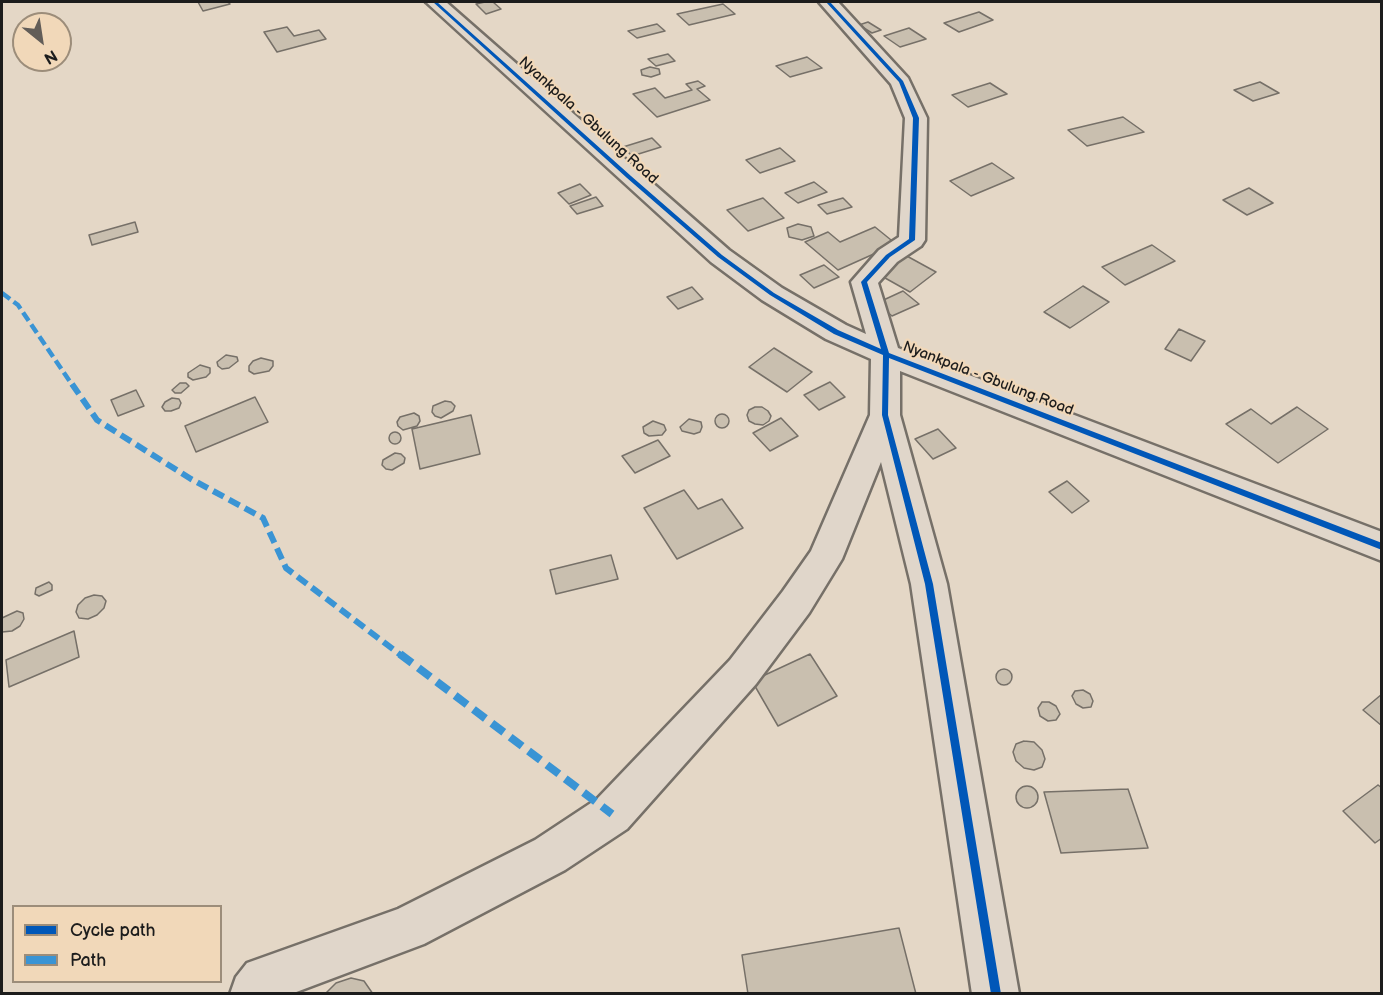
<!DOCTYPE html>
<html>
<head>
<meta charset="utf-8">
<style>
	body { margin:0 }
	#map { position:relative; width:1383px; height:995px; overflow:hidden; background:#e4d7c6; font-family:"Balsamiq Sans",sans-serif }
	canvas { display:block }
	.frame { position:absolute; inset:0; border:3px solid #1c1c1c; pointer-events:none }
	.legend { position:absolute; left:12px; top:905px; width:210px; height:78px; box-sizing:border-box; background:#f1d8b9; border:2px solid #9c8d7a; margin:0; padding:8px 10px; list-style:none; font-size:18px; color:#1c1c1c }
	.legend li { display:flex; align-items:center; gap:12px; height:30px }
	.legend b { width:30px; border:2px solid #9c8d7a }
	.north { position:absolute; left:12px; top:12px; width:60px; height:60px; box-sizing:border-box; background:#f1d8b9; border:2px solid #9c8d7a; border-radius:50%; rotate:150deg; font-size:16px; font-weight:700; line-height:24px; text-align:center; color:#1c1c1c }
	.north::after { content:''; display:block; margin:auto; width:21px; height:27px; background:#625d58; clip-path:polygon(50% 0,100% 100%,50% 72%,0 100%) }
</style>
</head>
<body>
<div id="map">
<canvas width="1383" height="995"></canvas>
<div class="frame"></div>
<ul class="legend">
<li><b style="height:8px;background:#0057b8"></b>Cycle path</li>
<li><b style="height:8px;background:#3a94d4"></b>Path</li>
</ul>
<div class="north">N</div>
</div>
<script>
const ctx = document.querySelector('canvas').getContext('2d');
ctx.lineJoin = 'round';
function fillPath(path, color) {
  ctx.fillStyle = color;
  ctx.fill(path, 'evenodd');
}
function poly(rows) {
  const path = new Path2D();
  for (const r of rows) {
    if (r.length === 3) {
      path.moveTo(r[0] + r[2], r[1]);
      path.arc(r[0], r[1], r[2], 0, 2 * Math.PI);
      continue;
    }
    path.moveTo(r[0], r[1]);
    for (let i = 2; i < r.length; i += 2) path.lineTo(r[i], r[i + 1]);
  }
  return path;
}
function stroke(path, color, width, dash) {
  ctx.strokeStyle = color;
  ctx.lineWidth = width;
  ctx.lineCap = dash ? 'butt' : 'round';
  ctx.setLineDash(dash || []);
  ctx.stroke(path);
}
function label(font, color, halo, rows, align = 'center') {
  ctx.font = font + ' "Balsamiq Sans",sans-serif';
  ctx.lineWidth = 4.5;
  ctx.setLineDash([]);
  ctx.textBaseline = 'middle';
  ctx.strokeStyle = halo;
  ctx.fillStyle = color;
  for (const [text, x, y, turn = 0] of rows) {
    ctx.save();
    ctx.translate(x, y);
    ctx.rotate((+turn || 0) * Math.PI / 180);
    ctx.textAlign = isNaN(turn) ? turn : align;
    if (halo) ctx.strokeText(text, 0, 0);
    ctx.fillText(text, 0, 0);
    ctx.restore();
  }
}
const building = poly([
	[198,2,228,2,230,4,203,11,198,2],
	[485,2,493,2,501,9,486,14,476,4,485,2],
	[723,4,735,14,689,25,677,14,723,4],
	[979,12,993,20,959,32,944,23,979,12],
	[868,22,881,30,872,33,859,25,868,22],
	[657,24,665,31,637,38,628,31,657,24],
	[287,27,294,36,319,30,326,39,277,52,264,32,287,27],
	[909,28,926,39,900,47,884,36,909,28],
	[668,54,675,61,656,66,648,59,668,54],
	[807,57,822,68,790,77,776,66,807,57],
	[650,67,659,69,660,74,651,77,642,75,641,70,650,67],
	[698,81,705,86,697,89,710,100,657,117,633,94,655,88,665,98,692,90,686,84,698,81],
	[1260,82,1279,93,1253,101,1234,90,1260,82],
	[990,83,1007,94,968,107,952,95,990,83],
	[1123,117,1144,132,1087,146,1068,130,1123,117],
	[652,138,661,147,632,156,623,147,652,138],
	[780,148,795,161,760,173,746,160,780,148],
	[992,163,1014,178,971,196,950,181,992,163],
	[814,182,827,192,798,203,785,193,814,182],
	[580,184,591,195,569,204,558,193,580,184],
	[1249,188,1273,203,1247,215,1223,200,1249,188],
	[596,197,603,206,577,214,570,206,596,197],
	[763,198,784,218,748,231,727,210,763,198],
	[843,198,852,207,827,214,818,205,843,198],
	[135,222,138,232,92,245,89,235,135,222],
	[798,224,811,227,814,236,802,240,789,237,787,228,798,224],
	[875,227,896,244,838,270,805,242,828,232,840,242,875,227],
	[1152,245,1175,261,1125,285,1102,267,1152,245],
	[905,255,936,272,910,292,878,274,905,255],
	[824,265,839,277,814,288,800,275,824,265],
	[1083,286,1109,302,1070,328,1044,312,1083,286],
	[692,287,703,299,678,309,667,297,692,287],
	[903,291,919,304,892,316,877,303,903,291],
	[1179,329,1205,341,1191,361,1165,349,1179,329],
	[774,348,812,372,787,392,749,367,774,348],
	[226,355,237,357,238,361,229,368,222,369,218,366,217,362,226,355],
	[261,358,273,361,273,366,269,371,254,374,249,371,249,366,253,361,261,358],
	[200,365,210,368,210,373,206,377,193,380,188,377,188,373,200,365],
	[830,382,845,397,819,410,804,395,830,382],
	[180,383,186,383,189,386,181,393,175,393,172,390,180,383],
	[136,390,144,406,118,416,111,400,136,390],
	[255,397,268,422,196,452,185,426,255,397],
	[172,398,179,399,181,403,179,408,171,411,165,411,162,407,165,402,172,398],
	[445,401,451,402,455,406,453,411,441,418,435,416,432,412,433,406,445,401],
	[755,407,762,407,768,411,771,416,769,421,763,425,755,424,749,421,747,415,749,410,755,407],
	[1297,407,1328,429,1278,463,1226,424,1251,409,1271,424,1297,407],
	[414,413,419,416,420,421,417,426,403,430,398,426,397,422,400,417,414,413],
	[722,421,7],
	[471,415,480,454,420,469,412,429,471,415],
	[781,418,798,436,770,451,753,433,781,418],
	[689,419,701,422,702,427,700,432,694,434,682,431,680,427,689,419],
	[653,421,664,425,666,430,662,435,649,436,644,433,643,427,653,421],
	[938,429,956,448,933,459,915,439,938,429],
	[395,438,6],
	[658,440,670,456,635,473,622,456,658,440],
	[395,453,401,454,405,458,404,463,392,470,386,469,382,465,383,460,395,453],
	[1067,481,1089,501,1072,513,1049,492,1067,481],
	[684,490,698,509,722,499,743,528,677,559,644,508,684,490],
	[611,555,618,579,556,594,550,570,611,555],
	[49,582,52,585,52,590,39,596,35,594,36,588,49,582],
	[94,595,102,596,106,601,104,608,97,615,88,619,79,618,76,612,78,605,85,598,94,595],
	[17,611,23,613,24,619,20,626,12,631,2,632,2,618,17,611],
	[74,631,79,657,9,687,6,660,74,631],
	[810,654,837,696,778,726,752,681,810,654],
	[1004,677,8],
	[1083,690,1090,694,1093,701,1091,707,1083,708,1076,704,1072,696,1075,691,1083,690],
	[1382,694,1382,726,1363,710,1382,694],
	[1042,702,1049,702,1056,706,1060,714,1056,720,1048,721,1040,716,1038,708,1042,702],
	[1024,741,1034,742,1042,750,1045,759,1042,767,1034,770,1024,768,1016,761,1013,752,1016,744,1024,741],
	[1378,785,1382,788,1382,838,1375,843,1343,811,1378,785],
	[1027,797,11],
	[1128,789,1148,848,1061,853,1044,792,1128,789],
	[899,928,916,994,748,994,742,955,899,928],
	[351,978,364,981,373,994,325,994,336,983,351,978]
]);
const minor = poly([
	[426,2,446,2,729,250,782,288,846,325,866,334,851,282,879,250,899,237,905,118,891,84,819,2,838,2,908,78,927,118,925,240,921,246,897,262,878,283,898,348,1382,532,1382,561,900,371,900,415,947,584,1019,994,972,994,911,584,881,462,842,559,809,613,756,684,627,829,565,870,424,944,291,994,230,994,236,977,247,963,398,909,535,840,597,799,730,660,783,591,811,551,870,415,871,359,826,339,762,300,711,262,426,2]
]);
const quietFar2 = poly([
	[2,293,18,305,73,386]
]);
const quietFar1 = poly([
	[72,384,97,420,191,479,263,518,286,568,402,656]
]);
const quiet = poly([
	[400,654,612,814]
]);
const cycleway = poly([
	[433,2,437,2,631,176,722,255,774,293,838,330,881,349,861,282,886,255,909,239,913,118,899,82,826,2,830,2,903,81,919,118,915,240,890,257,867,282,889,353,1382,543,1382,550,889,358,888,415,933,584,1001,994,991,994,925,584,882,415,883,355,834,334,770,295,718,257,627,178,433,2]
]);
const streetNames = [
	["Nyankpala - Gbulung Road",588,121,42],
	["Nyankpala - Gbulung Road",988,379,21]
];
fillPath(building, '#c9bfaf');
stroke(building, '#767068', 1.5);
stroke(minor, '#767068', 5);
fillPath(minor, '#e0d6ca');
stroke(quietFar2, '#3a94d4', 4.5, [10, 4.5]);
stroke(quietFar1, '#3a94d4', 6, [12, 6]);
stroke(quiet, '#3a94d4', 8, [15, 8]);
fillPath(cycleway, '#0057b8');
label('15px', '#1c1c1c', '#f1d8b9', streetNames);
</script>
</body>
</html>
